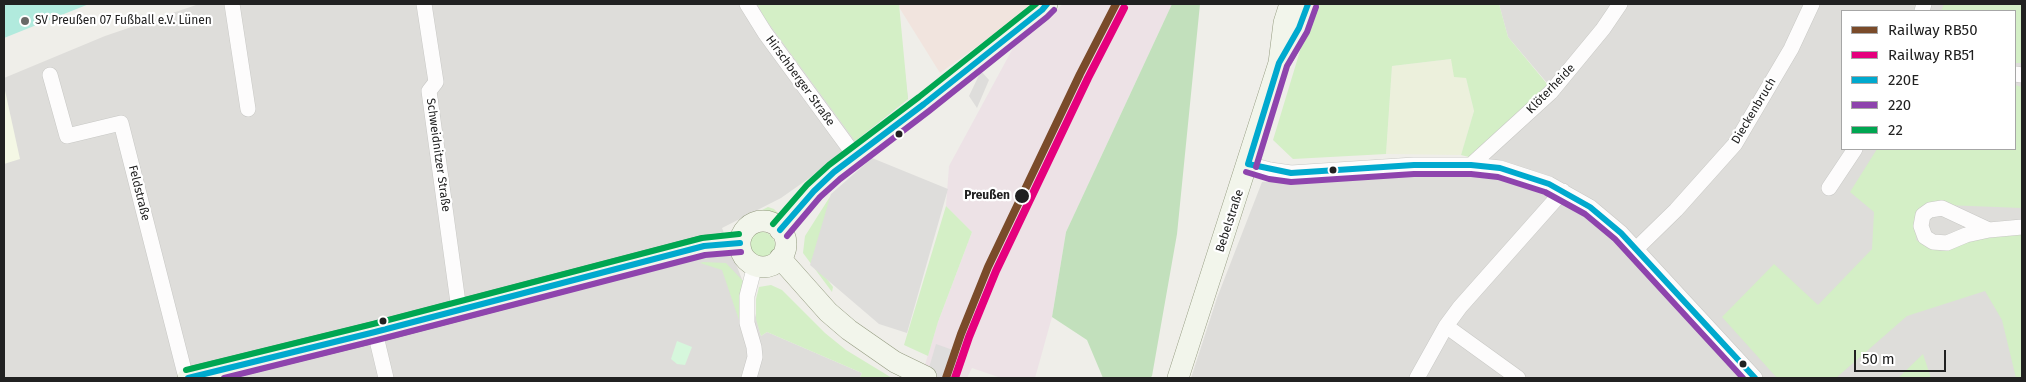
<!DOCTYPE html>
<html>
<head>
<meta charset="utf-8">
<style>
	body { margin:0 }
	#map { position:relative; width:2026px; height:382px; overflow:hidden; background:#efeee9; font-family:"Fira Sans",sans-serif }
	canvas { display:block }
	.frame { position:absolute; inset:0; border:5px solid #212121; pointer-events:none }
	.legend { position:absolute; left:1841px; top:10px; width:175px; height:140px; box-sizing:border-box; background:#fff; border:1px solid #a6a6a6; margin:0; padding:6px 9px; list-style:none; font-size:15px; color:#212121 }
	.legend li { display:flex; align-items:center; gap:10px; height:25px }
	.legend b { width:25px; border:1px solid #a6a6a6 }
	.scale { position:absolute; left:1854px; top:350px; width:92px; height:22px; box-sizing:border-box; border:2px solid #212121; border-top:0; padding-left:6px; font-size:15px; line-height:18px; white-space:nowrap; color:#212121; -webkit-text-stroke:4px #fff; paint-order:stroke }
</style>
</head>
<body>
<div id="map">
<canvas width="2026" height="382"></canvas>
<div class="frame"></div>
<ul class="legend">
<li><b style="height:6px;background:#7a4b2a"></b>Railway RB50</li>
<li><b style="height:6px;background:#e5007d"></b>Railway RB51</li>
<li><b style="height:6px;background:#00a9ce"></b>220E</li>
<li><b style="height:6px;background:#8e44ad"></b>220</li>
<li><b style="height:6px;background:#00a651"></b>22</li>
</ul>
<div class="scale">50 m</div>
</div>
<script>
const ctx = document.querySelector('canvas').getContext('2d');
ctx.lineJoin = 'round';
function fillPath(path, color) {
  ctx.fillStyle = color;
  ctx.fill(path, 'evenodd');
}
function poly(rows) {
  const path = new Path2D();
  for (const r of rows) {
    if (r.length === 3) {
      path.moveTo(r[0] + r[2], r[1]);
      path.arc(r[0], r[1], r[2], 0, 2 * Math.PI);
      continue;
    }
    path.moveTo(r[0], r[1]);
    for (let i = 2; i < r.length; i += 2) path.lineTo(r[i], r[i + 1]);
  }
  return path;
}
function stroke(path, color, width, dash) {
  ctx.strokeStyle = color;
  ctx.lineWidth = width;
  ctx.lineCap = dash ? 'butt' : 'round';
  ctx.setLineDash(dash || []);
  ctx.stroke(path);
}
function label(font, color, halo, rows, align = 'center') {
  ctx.font = font + ' "Fira Sans",sans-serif';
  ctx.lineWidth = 4.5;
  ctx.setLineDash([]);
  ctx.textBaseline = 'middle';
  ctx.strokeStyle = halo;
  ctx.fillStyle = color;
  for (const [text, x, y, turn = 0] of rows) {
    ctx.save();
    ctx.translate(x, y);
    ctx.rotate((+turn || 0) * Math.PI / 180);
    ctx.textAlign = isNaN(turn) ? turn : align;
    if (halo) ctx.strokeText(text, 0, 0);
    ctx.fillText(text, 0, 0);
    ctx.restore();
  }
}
const residential = poly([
	[199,4,897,4,908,99,808,179,781,198,722,228,754,310,761,336,767,332,862,373,860,378,4,378,4,78,105,36],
	[1499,4,2022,4,2022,378,1191,378,1217,298,1262,182,1362,173,1460,171,1548,84,1508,37],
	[1842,11,2015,11,2015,149,1842,149]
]);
const commercial = poly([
	[897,4,1031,4,1011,22,940,73]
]);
const industrial = poly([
	[1063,4,1172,4,1066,232,1052,317,1035,378,1001,378,972,368,967,378,921,378,938,322,972,232,946,206,949,166,1013,48]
]);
const education = poly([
	[4,86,20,159,4,164]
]);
const farmland = poly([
	[1451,59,1466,78,1474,111,1461,155,1386,154,1392,66]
]);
const grass = poly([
	[759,4,899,4,908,99,855,141,764,17,758,5],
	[1319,4,1499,4,1508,37,1548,85,1473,158,1461,155,1474,111,1466,78,1454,77,1451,59,1392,66,1386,154,1293,159,1273,140,1306,31],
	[1944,4,2022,4,2022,63,2015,63,2015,11,1941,11],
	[2015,85,2022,87,2022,208,1945,205,1922,206,1916,240,1941,251,1991,234,2022,233,2022,378,2016,378,2002,320,1985,291,1907,316,1836,378,1777,378,1722,317,1774,264,1818,305,1872,249,1874,212,1850,192,1877,149,2015,149],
	[831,195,820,270,833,287,832,292,803,253,805,236],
	[946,206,972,232,938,322,928,356,904,345],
	[768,207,774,209,780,215,774,217,758,217,756,213],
	[762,245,13],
	[703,262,726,263,744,282,741,326,722,270,700,263],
	[771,285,782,290,825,333,846,350,892,378,860,378,862,373,767,332,761,336,756,319,756,299,759,287],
	[1923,354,1931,378,1898,378]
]);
const forest = poly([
	[1172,4,1200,4,1177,234,1152,376,1150,378,1103,378,1087,340,1052,317,1066,232]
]);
const park = poly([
	[677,341,692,347,685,365,677,364,671,359]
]);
const pitch = poly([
	[4,4,89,4,4,38]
]);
const parking = poly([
	[981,71,989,80,977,108,969,96],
	[872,158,948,189,907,333,879,324,810,265,831,194]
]);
const pier = poly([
	[936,344,967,355,958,378,926,378]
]);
const street = poly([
	[232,4,248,109],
	[424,4,436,82,429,91,459,310],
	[747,4,765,33,855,156],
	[1922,11,1924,4],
	[2015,74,2022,75],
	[50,75,67,136,121,123,186,378],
	[1248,164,1270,170,1291,173,1414,165,1471,165,1500,168,1549,184,1590,207,1621,233,1755,378],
	[1471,165,1551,92,1603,29,1620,4],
	[1829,188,1855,149],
	[1989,230,1942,208,1930,210,1923,215,1921,226,1925,237,1933,242,1947,243,1966,235,1989,230,2022,227],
	[1636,249,1676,210,1735,144,1791,49,1812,4],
	[1446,326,1518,378],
	[375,332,386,378],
	[749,378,755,357,754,347,747,323,747,296,755,265],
	[1417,378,1446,326,1460,307,1563,191]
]);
const secondary = poly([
	[1284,55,1299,28,1308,4],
	[763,244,23],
	[780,230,814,191,834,172,924,104,1042,10,1047,4],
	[780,258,828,312,849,330,895,362,926,377],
	[188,378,375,332,704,246,740,243],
	[1178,378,1279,63,1284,23,1290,4]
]);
const bus1 = poly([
	[1248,164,1291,173,1414,165,1471,165,1500,168,1549,184,1590,207,1621,233,1755,378],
	[1248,164,1279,63,1299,28,1308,4],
	[780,230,814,191,834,172,924,104,1042,10,1047,4],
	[188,378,375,332,704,246,740,243]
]);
const bus2 = poly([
	[1256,167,1287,66,1307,32,1316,7],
	[1246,172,1269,179,1291,182,1414,174,1471,174,1498,177,1545,192,1585,214,1615,239,1743,378],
	[787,236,820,197,840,179,929,111,1047,17,1054,10],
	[224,378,377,340,705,255,741,252]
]);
const bus3 = poly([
	[773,224,807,185,829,165,919,97,1036,4],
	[186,370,373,324,702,238,739,234]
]);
const rail1 = poly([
	[946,378,961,334,988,267,1080,74,1116,4]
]);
const rail2 = poly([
	[955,378,969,337,996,271,1088,78,1124,8]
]);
const markers = [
	[25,21,5,"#696967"],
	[899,134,4.5,"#212121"],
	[1333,170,4.5,"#212121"],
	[1022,196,8,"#212121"],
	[383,321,4.5,"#212121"],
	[1743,364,4.5,"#212121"]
];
const poiNames = [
	["SV Preußen 07 Fußball e.V. Lünen",35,21]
];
const streetNames = [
	["Hirschberger Straße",800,81,54],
	["Klöterheide",1551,89,-46],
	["Dieckenbruch",1754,111,-59],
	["Schweidnitzer Straße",438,155,82],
	["Feldstraße",139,193,76],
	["Bebelstraße",1230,221,-72]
];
const stopNames = [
	["Preußen",1010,196]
];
fillPath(residential, '#deddda');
fillPath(commercial, '#f1e4de');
fillPath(industrial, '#ede2e6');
fillPath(education, '#f4f7e5');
fillPath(farmland, '#ecf0dc');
fillPath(grass, '#d4efc6');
fillPath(forest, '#c2e0bc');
fillPath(park, '#d6f7dc');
fillPath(pitch, '#b1eadd');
fillPath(parking, '#dedddb');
fillPath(pier, '#dedddc');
stroke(street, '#c8c8c5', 16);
stroke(secondary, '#939a7f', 22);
stroke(street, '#fdfcfc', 15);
stroke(secondary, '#f2f5eb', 21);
stroke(bus1, '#00a9ce', 6);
stroke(bus2, '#8e44ad', 6);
stroke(bus3, '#00a651', 6);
stroke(rail1, '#7a4b2a', 8);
stroke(rail2, '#e5007d', 8);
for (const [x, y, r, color] of markers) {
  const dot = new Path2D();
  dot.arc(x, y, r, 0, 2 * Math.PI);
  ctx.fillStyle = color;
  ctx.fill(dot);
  stroke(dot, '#fff', 2);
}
label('12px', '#212121', '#fff', poiNames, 'left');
label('12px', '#212121', '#fff', streetNames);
label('bold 12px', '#212121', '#fff', stopNames, 'right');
</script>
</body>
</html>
